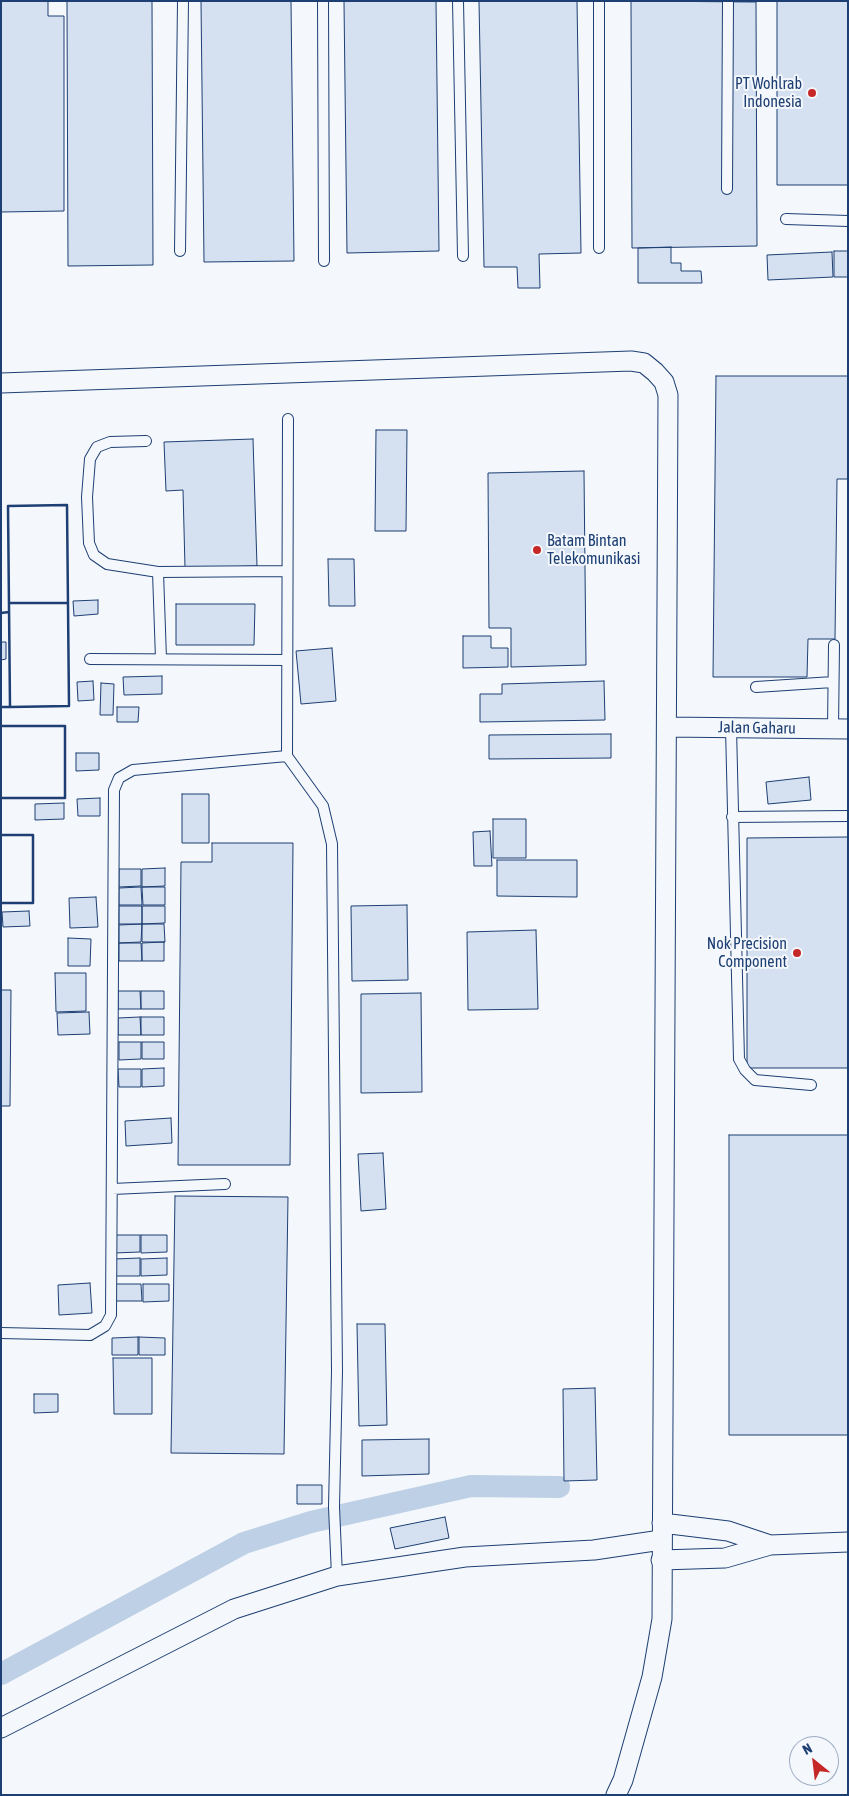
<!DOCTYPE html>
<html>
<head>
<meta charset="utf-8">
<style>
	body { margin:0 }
	#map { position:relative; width:849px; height:1796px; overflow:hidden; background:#f4f7fb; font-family:"Asap Condensed",sans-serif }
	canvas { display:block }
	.frame { position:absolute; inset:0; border:2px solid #1d3f73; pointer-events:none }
	.north { position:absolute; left:789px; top:1736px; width:50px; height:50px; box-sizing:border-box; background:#f4f7fb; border:1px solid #9eadc5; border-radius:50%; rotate:331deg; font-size:14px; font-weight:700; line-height:20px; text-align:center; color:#1d3f73 }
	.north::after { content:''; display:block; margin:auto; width:18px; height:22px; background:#c62828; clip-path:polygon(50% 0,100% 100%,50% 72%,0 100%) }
</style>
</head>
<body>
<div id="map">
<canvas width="849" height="1796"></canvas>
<div class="frame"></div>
<div class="north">N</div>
</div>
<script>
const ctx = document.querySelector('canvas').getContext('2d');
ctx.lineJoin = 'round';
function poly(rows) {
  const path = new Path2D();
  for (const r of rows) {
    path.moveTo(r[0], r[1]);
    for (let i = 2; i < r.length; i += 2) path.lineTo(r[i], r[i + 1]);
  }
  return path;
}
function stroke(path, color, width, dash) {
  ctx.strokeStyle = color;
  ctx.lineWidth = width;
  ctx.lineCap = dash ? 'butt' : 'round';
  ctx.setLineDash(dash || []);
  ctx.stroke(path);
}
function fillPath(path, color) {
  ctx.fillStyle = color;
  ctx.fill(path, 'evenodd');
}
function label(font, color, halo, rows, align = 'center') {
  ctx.font = font + ' "Asap Condensed",sans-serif';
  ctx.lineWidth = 4;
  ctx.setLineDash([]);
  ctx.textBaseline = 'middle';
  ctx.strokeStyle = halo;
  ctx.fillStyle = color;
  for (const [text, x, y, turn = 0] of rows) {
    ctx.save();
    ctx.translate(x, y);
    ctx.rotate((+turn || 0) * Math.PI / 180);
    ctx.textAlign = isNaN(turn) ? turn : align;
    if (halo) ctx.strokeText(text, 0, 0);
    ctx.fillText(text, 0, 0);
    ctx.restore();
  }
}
const canal = poly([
	[1,1674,244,1543,311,1522,471,1486,559,1487]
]);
const building = poly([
	[1,1,48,1,48,16,64,16,64,211,1,212,1,1],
	[67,1,152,1,153,265,68,266,67,1],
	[201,1,291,1,294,261,204,262,201,1],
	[344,1,436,1,439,251,347,253,344,1],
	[479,1,577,1,581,253,539,254,540,288,518,288,517,267,484,267,479,1],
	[631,1,756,2,757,246,632,248,631,1],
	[777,1,848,1,848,185,777,185,777,1],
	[671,247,671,263,681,263,681,271,701,271,702,283,638,283,638,248,671,247],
	[834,251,848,251,848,277,834,277,834,251],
	[832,252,833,277,768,280,767,255,832,252],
	[716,376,848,376,848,479,837,479,835,639,808,639,807,677,713,677,716,376],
	[376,430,407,430,406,531,375,531,376,430],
	[253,439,257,566,185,568,183,490,166,491,164,442,253,439],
	[584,471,586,665,511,667,511,628,489,628,488,473,584,471],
	[328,559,354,559,355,606,329,606,328,559],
	[98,600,98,614,74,616,73,601,98,600],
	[176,604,255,604,254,645,176,645,176,604],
	[463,636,491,636,491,648,508,648,508,667,463,668,463,636],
	[1,642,6,642,6,659,1,660,1,642],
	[332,648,336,701,301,704,296,651,332,648],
	[162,676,162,694,124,695,123,677,162,676],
	[93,681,94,700,78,701,77,682,93,681],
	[604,681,605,720,480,722,480,694,502,694,502,684,604,681],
	[101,683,114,684,113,715,100,715,101,683],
	[117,707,139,707,138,722,117,722,117,707],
	[611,734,611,758,489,759,489,735,611,734],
	[76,753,99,753,99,770,76,771,76,753],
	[809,777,811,800,768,804,766,782,809,777],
	[182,794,209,794,209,843,182,843,182,794],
	[100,798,100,816,78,816,77,799,100,798],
	[64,803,64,819,35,820,35,804,64,803],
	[493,819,526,819,526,858,493,858,493,819],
	[490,831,492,866,474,866,473,832,490,831],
	[848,837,848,1068,747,1068,747,838,848,837],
	[212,843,293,843,290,1165,178,1165,181,862,212,862,212,843],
	[497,860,577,860,577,897,497,896,497,860],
	[165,868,165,886,142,887,142,869,165,868],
	[119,869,141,869,141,886,119,887,119,869],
	[141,887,142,905,119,905,119,888,141,887],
	[142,887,165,887,165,905,143,905,142,887],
	[96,897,98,927,70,928,69,898,96,897],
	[407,905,408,980,352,981,351,906,407,905],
	[119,906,142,906,142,924,119,924,119,906],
	[142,906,165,906,165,923,142,924,142,906],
	[29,911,30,926,3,927,2,912,29,911],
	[142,924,164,924,165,942,142,942,142,924],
	[142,924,141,942,119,943,119,925,142,924],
	[536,930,538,1009,468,1010,467,932,536,930],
	[68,938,91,939,90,966,68,966,68,938],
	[164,942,164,961,142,961,142,943,164,942],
	[119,943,141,943,142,961,119,961,119,943],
	[55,973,86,973,86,1011,56,1012,55,973],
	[1,990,11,990,10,1106,1,1106,1,990],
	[118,991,140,991,141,1009,118,1009,118,991],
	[141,991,164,991,164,1009,141,1009,141,991],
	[421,993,422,1092,361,1093,361,994,421,993],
	[89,1012,90,1034,58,1035,57,1013,89,1012],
	[140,1017,141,1035,118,1035,118,1018,140,1017],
	[141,1017,164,1017,164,1035,141,1035,141,1017],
	[119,1042,141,1042,141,1059,119,1060,119,1042],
	[142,1042,164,1042,164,1059,142,1059,142,1042],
	[164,1068,164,1086,142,1087,142,1069,164,1068],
	[118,1069,141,1069,141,1087,119,1087,118,1069],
	[171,1118,172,1143,126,1146,125,1121,171,1118],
	[729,1135,848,1135,848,1435,729,1435,729,1135],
	[383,1153,386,1209,361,1211,358,1154,383,1153],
	[175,1196,288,1197,284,1454,171,1453,175,1196],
	[114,1235,140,1235,140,1252,114,1253,114,1235],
	[141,1235,167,1235,167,1252,141,1253,141,1235],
	[140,1258,140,1276,114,1276,114,1259,140,1258],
	[167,1258,167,1275,141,1276,141,1259,167,1258],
	[90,1283,92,1313,59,1315,58,1285,90,1283],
	[116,1284,141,1284,142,1301,116,1301,116,1284],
	[143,1284,169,1284,169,1301,143,1302,143,1284],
	[357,1324,385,1324,387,1425,359,1426,357,1324],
	[138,1337,138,1355,112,1355,112,1338,138,1337],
	[139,1337,165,1338,165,1355,139,1355,139,1337],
	[113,1358,152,1358,152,1414,114,1414,113,1358],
	[595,1388,597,1480,564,1481,563,1389,595,1388],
	[34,1394,58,1394,58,1412,34,1413,34,1394],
	[429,1439,429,1474,362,1476,362,1440,429,1439],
	[297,1485,322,1485,322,1504,297,1504,297,1485],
	[445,1517,449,1538,395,1549,390,1528,445,1517]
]);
const service = poly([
	[323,1,324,261],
	[458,1,463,256],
	[727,189,728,1],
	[786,219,848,221],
	[599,248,599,1],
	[180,251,183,1],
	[288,419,287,756,323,806,332,844,337,1371,334,1507,337,1576],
	[146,441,110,442,97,447,90,459,87,497,89,543,94,555,107,564,158,572,287,571],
	[158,572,161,659],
	[90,659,287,660],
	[756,687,833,682],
	[731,728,739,1059,745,1070,755,1080,811,1085],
	[833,729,834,645],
	[732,817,848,816],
	[112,1189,225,1184],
	[1,1333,90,1335,105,1326,111,1315,114,790,119,778,133,770,287,756]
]);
const minor = poly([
	[1,383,631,361,644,363,655,372,664,382,668,395,662,1619,652,1677,623,1780,616,1795],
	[667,727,848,729],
	[662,1523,728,1531,770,1545],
	[661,1560,725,1558,770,1545,848,1542],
	[1,1728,234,1609,337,1576,465,1557,594,1550,661,1540]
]);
const wall = poly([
	[67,505,69,706,10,707,8,506,67,505],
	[9,603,68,603],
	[1,613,9,612],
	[1,707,10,707],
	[1,726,65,726,65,798,1,798],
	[1,835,33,835,33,903,1,903]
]);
const markers = [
	[812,93,5,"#c62828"],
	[537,550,5,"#c62828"],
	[797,953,5,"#c62828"]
];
const poiNames = [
	["PT Wohlrab",802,84],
	["Indonesia",802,102],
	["Batam Bintan",547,541,"left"],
	["Telekomunikasi",547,559,"left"],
	["Nok Precision",787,944],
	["Component",787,962]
];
const streetNames = [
	["Jalan Gaharu",757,728,1]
];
stroke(canal, '#bed0e5', 22);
fillPath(building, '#d5e0f0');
stroke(building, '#1d3f73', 1);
stroke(service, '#1d3f73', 12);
stroke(minor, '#1d3f73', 21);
stroke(service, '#f4f7fb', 10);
stroke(minor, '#f4f7fb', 19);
stroke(wall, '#1d3f73', 2.5);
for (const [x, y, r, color] of markers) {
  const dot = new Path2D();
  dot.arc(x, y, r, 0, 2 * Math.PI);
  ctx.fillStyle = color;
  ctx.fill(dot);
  stroke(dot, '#f4f7fb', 2);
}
label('16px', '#1d3f73', '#f4f7fb', poiNames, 'right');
label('16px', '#1d3f73', '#f4f7fb', streetNames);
</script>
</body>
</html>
